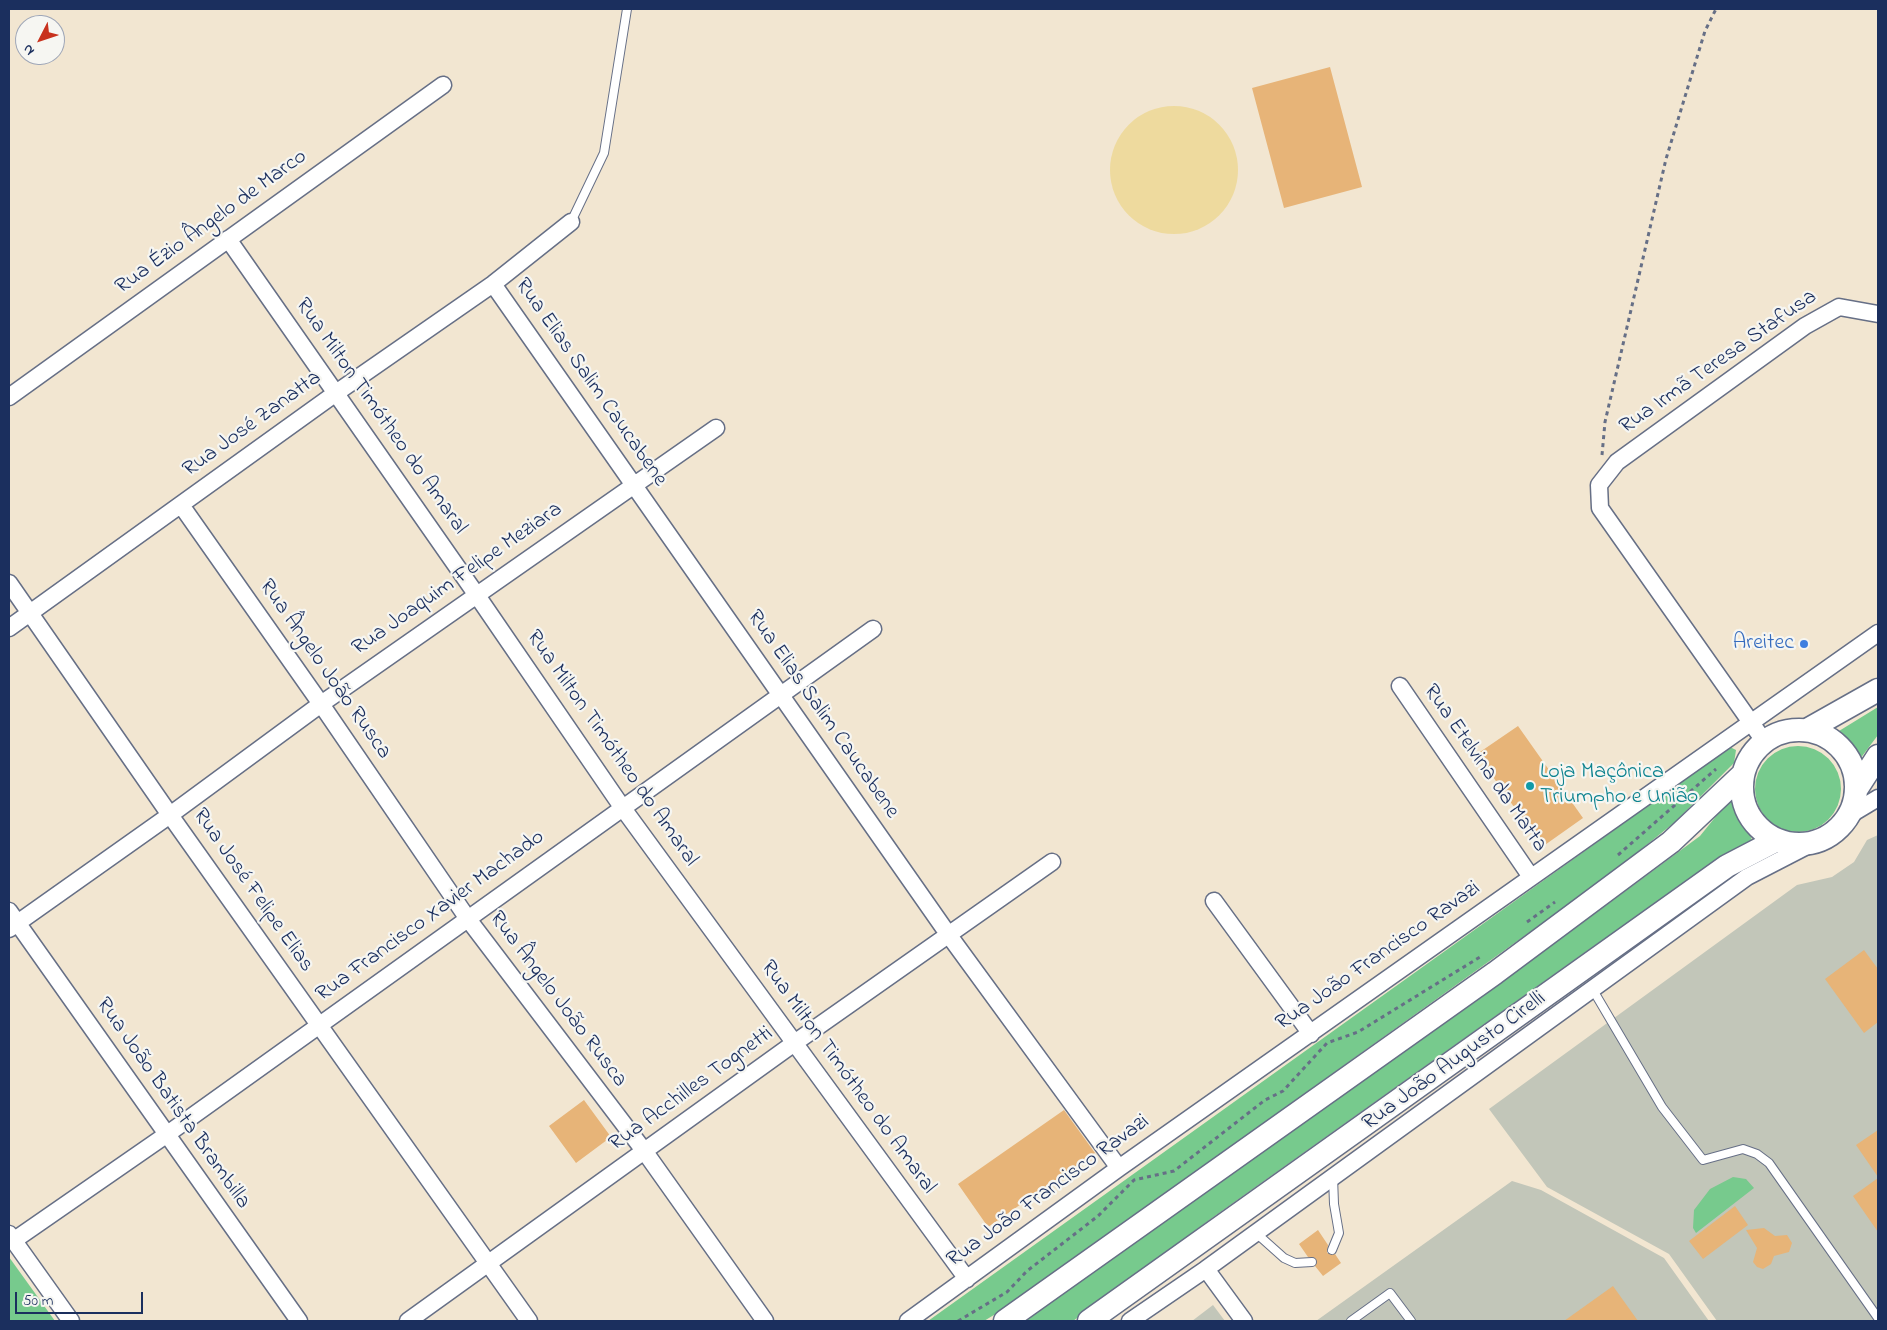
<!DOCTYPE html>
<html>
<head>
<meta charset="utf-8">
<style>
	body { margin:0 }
	#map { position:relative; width:1887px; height:1330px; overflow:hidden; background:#f2e6d1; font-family:"Indie Flower",sans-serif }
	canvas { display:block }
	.frame { position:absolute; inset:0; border:10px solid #1b2f5e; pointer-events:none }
	.north { position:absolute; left:15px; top:15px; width:50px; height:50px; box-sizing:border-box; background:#f6f6f2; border:1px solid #9ea6b7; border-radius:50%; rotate:229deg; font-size:14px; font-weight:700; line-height:20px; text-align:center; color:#1b2f5e }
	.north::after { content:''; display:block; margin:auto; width:18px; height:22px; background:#c8321e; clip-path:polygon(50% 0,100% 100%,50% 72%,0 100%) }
	.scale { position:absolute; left:15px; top:1292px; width:128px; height:22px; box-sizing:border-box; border:2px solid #1b2f5e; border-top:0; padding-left:6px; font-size:15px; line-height:18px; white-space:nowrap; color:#1b2f5e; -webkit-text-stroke:4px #f6f6f2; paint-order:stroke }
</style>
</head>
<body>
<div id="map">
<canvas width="1887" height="1330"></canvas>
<div class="frame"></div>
<div class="north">N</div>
<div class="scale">50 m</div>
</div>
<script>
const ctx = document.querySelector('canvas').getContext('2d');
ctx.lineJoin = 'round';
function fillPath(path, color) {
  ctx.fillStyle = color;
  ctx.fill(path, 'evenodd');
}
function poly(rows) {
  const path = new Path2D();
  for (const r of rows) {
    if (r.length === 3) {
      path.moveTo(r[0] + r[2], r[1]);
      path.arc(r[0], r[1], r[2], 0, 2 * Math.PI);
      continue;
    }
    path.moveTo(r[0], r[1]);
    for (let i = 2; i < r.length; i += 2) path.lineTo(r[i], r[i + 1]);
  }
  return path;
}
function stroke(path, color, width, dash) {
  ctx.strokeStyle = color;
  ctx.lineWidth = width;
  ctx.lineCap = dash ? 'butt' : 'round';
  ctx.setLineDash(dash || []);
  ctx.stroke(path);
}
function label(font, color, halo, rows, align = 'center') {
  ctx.font = font + ' "Indie Flower",sans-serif';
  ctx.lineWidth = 4.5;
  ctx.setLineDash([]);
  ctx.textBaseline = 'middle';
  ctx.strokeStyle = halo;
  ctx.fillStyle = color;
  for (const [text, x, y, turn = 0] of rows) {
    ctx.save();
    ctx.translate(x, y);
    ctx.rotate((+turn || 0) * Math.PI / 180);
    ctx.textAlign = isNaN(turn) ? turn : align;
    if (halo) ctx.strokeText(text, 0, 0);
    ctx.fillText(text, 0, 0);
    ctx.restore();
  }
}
const industrial = poly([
	[1878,835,1878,1321,1717,1321,1669,1254,1547,1187,1489,1109,1797,885,1832,877,1854,862,1867,840],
	[1512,1181,1541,1190,1664,1258,1709,1321,1316,1321],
	[1213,1305,1225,1321,1192,1321]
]);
const green = poly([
	[1878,707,1878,735,1860,759,1839,731],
	[1798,789,43],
	[1730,747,1736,750,1734,763,1675,822,1608,876,1007,1307,984,1321,928,1321],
	[1730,799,1734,800,1753,842,1740,847,1594,946,1212,1218,1073,1321,1023,1321,1482,997,1700,836],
	[1733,1177,1746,1179,1754,1188,1696,1233,1693,1228,1694,1210,1710,1189],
	[9,1257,55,1321,9,1321]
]);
const sand = poly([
	[1174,170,64]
]);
const building = poly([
	[1330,67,1362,187,1284,208,1252,88],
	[1518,726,1583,818,1542,847,1477,754],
	[1864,950,1878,969,1878,1022,1864,1033,1825,979],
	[584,1100,611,1137,576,1163,549,1126],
	[1064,1110,1095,1153,988,1227,958,1184],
	[1878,1130,1878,1177,1856,1145],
	[1878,1178,1878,1232,1853,1196],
	[1735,1206,1748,1225,1703,1259,1689,1241],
	[1764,1228,1775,1236,1787,1235,1792,1243,1789,1252,1774,1256,1771,1264,1763,1269,1757,1267,1753,1262,1757,1248,1746,1230],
	[1318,1230,1328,1245,1327,1253,1335,1254,1341,1263,1323,1276,1315,1266,1316,1259,1308,1257,1299,1244],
	[1613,1286,1638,1321,1564,1321]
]);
const path = poly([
	[1602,455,1605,422,1666,159,1705,31,1716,9],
	[1618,855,1716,769],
	[1527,922,1555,902],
	[958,1321,1007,1292,1027,1271,1098,1216,1134,1180,1174,1171,1265,1100,1283,1091,1327,1043,1358,1032,1480,957]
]);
const lane = poly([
	[571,222,604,153,627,9],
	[1593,990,1662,1107,1703,1160,1743,1149,1757,1154,1769,1163,1878,1318],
	[1256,1233,1284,1258,1295,1263,1312,1262],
	[1332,1250,1339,1233,1334,1204,1333,1177],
	[1351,1321,1390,1293,1411,1321]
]);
const street = poly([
	[228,239,476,594,622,807,967,1279],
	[493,284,948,934,1119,1168],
	[9,397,443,85],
	[181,505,321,704,468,919,645,1152,765,1321],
	[9,583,170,815,529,1321],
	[9,628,336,393,493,284,571,222],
	[1400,686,1531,877],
	[1764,741,1600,508,1599,485,1617,462,1805,326,1839,307,1878,314],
	[1848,816,1878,798],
	[1214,901,1311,1034],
	[9,911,299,1321],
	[9,929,170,815,321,704,716,428],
	[9,1234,71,1321],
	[13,1241,166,1135,873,629],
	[1206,1269,1244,1321],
	[408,1321,793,1044,1052,862],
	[908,1321,1119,1168,1878,633],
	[1130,1321,1206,1269,1747,877,1809,845]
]);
const secondary = poly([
	[1799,787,57],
	[1807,730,1878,690],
	[1856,790,1878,756],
	[1005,1321,1495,973,1671,842,1743,774],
	[1089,1321,1727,866,1777,840]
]);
const markers = [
	[1804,644,5,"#3f7fe0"],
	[1530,786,5,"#0f9aa8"]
];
const streetNames = [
	["Rua Ézio Ângelo de Marco",212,223,-36],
	["Rua Irmã Teresa Stafusa",1719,363,-35],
	["Rua Elias Salim Caucabene",590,383,55],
	["Rua Milton Timótheo do Amaral",380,417,55],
	["Rua José Zanatta",253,425,-36],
	["Rua Joaquim Felipe Meziara",458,580,-35],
	["Rua Ângelo João Rusca",324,670,55],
	["Rua Elias Salim Caucabene",822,715,55],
	["Rua Milton Timótheo do Amaral",611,749,55],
	["Rua Etelvina da Matta",1484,769,55],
	["Rua José Felipe Elias",252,891,55],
	["Rua Francisco Xavier Machado",431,917,-36],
	["Rua João Francisco Ravazi",1379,957,-35],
	["Rua Ângelo João Rusca",557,1000,53],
	["Rua João Augusto Cirelli",1455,1062,-36],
	["Rua Milton Timótheo do Amaral",847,1078,54],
	["Rua Acchilles Tognetti",692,1090,-36],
	["Rua João Batista Brambilla",172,1104,55],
	["Rua João Francisco Ravazi",1049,1192,-36]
];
const shopNames = [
	["Areitec",1794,644]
];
const cultureNames = [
	["Loja Maçônica",1540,773],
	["Triumpho e União",1540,798]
];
fillPath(industrial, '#c2c6b9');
fillPath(green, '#77ca8d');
fillPath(sand, '#eeda9e');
fillPath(building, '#e7b478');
stroke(lane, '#666f86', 10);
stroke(street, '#666f86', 19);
stroke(secondary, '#666f86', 25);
stroke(path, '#666f86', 3, [4, 4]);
stroke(lane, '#fff', 8);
stroke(street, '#fff', 16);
stroke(secondary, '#fff', 22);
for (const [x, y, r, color] of markers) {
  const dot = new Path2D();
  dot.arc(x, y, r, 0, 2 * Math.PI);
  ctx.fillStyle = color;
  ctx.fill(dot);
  stroke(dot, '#f6f6f2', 2);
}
label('22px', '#1b2f5e', '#f6f6f2', streetNames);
label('22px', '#366cbe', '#f6f6f2', shopNames, 'right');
label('22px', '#0d838f', '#f6f6f2', cultureNames, 'left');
</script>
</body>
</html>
